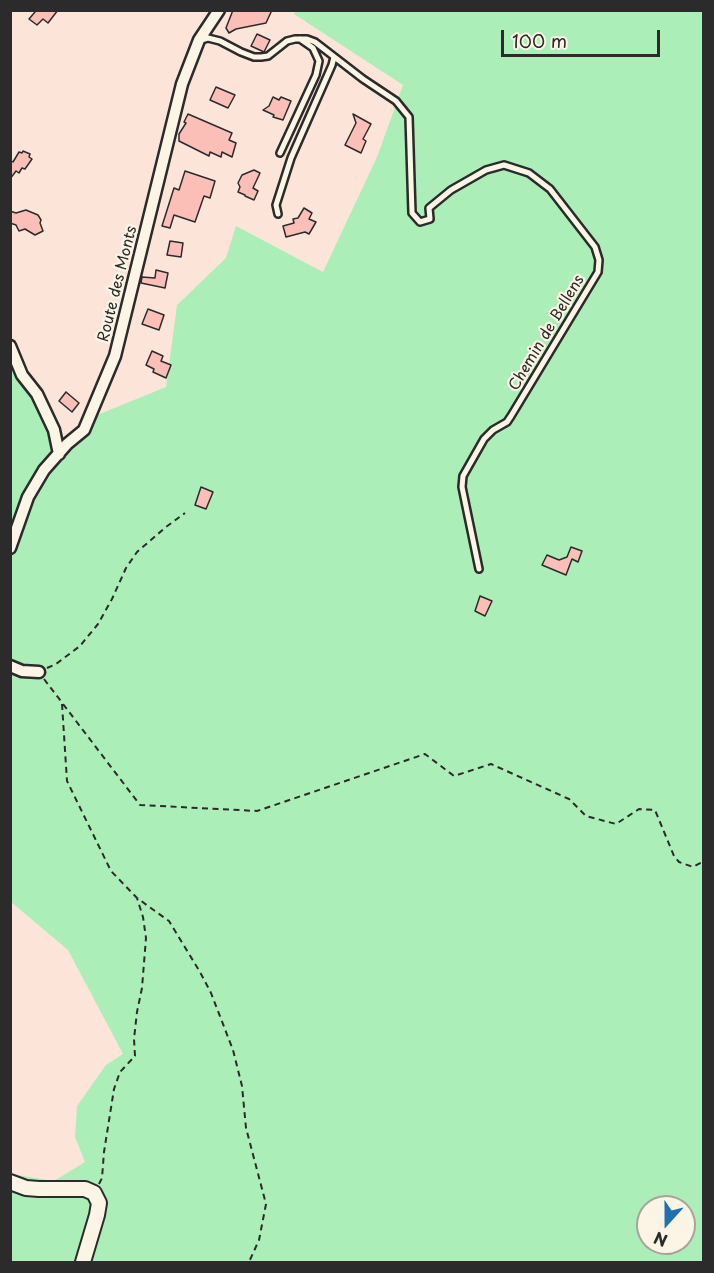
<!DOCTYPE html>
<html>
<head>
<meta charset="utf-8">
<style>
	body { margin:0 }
	#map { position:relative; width:714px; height:1273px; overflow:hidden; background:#fce5d8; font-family:"Playpen Sans",sans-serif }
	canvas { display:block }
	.frame { position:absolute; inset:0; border:12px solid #2b2b2b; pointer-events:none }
	.north { position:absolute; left:636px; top:1195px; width:60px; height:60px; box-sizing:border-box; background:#fcf5e5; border:2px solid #a8a49b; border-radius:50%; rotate:201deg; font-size:16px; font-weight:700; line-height:24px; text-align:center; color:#2b2b2b }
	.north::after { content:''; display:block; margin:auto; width:21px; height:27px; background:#1f6fb2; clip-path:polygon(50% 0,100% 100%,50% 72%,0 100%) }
	.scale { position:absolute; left:501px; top:30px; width:159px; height:27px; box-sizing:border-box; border:3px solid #2b2b2b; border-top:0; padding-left:8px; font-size:18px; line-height:21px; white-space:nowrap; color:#2b2b2b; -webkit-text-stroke:4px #fcf5e5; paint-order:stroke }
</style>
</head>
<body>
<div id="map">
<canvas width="714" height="1273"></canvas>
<div class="frame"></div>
<div class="north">N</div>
<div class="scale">100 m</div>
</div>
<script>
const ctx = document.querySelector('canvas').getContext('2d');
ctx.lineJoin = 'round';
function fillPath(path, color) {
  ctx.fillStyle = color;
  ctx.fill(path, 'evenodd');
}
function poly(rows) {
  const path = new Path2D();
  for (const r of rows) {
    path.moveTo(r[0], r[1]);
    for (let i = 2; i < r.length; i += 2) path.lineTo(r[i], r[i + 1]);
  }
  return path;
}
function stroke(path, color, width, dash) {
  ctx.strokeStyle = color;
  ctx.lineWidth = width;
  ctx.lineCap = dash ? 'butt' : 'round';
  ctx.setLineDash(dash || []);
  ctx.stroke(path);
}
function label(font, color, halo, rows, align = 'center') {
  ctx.font = font + ' "Playpen Sans",sans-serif';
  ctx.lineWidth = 4.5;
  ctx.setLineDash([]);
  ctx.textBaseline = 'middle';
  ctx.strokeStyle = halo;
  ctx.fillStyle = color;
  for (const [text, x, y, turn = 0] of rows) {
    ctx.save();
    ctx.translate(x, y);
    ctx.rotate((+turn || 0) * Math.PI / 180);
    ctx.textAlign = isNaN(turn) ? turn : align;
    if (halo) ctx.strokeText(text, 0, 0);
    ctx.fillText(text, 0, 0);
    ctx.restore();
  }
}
const green = poly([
	[296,11,703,11,703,1262,11,1262,11,1174,54,1181,85,1162,75,1137,77,1106,106,1065,123,1054,68,950,11,902,10,330,15,351,30,376,44,393,55,414,65,441,85,420,166,387,177,305,226,258,236,226,323,272,377,157,403,85,294,14],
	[648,1207,684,1207,684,1243,648,1243]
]);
const building = poly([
	[33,10,58,10,48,23,43,19,37,25,29,19,35,12,33,10],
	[233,10,272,10,266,23,236,29,229,33,226,28,233,10],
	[257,34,270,40,264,52,251,46,257,34],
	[216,87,235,95,228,108,210,100,216,87],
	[273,97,279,100,281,97,291,101,283,120,273,117,274,115,263,110,269,106,273,97],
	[188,114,232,133,229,140,236,143,232,157,222,152,221,157,210,152,209,156,179,141,179,134,186,123,184,122,188,114],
	[353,114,371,124,363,139,366,141,361,153,345,145,356,123,353,114],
	[23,151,30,154,29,157,32,159,25,169,22,168,19,173,16,171,10,179,10,160,13,162,19,152,22,153,23,151],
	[254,170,260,173,253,188,258,191,254,200,245,196,245,195,238,192,240,187,238,183,242,175,254,170],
	[185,171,215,181,210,198,204,196,195,222,174,215,170,228,162,226,174,188,179,190,185,171],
	[304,208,312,213,309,219,316,222,309,234,305,232,286,237,283,226,294,223,293,219,298,218,304,208],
	[26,210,38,215,41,220,40,223,43,231,35,235,25,229,19,231,16,225,10,223,10,211,16,213,26,210],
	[170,241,183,243,181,257,167,255,170,241],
	[156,270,168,273,165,288,141,283,142,277,155,278,156,270],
	[148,309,164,315,159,330,142,324,148,309],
	[152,351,163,356,161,361,171,365,166,378,153,372,154,369,146,365,152,351],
	[66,392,79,403,72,412,59,401,66,392],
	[201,487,213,492,206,509,195,505,201,487],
	[571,547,582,551,578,562,572,559,566,575,542,565,547,555,559,560,567,557,571,547],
	[480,596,492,601,485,616,475,611,480,596]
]);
const path = poly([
	[47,668,56,664,80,646,98,624,112,599,126,568,137,552,166,527,185,513],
	[44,679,140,805,257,811,425,754,454,776,491,764,569,799,586,816,616,824,639,809,655,810,674,856,679,862,693,867,704,861],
	[62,704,67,781,111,871,137,898,169,921,200,972,211,993,233,1050,242,1086,246,1128,266,1204,259,1240,249,1262],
	[99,1184,102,1178,104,1152,114,1089,120,1072,135,1056,134,1039,137,1012,142,988,146,938,143,917,137,898]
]);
const lane = poly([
	[201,40,208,38,220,41,241,52,254,57,261,57,268,56,287,41,295,39,307,39,315,42,363,79,396,101,409,117,412,213,420,222,430,219,429,208,451,190,486,170,504,165,529,173,550,189,595,247,599,260,598,272,511,416,507,422,493,430,484,439,463,476,462,487,479,569],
	[280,153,316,75,319,61,313,48,300,39],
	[278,214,276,205,291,158,332,65,334,57]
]);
const street = poly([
	[10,346,22,375,37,394,54,430,59,454],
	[10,548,28,497,44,470,67,444,84,430,115,356,182,84,199,40,219,10],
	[10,666,22,671,39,672]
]);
const secondary = poly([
	[10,1182,26,1188,39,1189,85,1189,94,1193,99,1203,97,1215,83,1262]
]);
const streetNames = [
	["Route des Monts",118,284,-76],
	["Chemin de Bellens",547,333,-59]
];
fillPath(green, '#abeeb7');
fillPath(building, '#fbbfb8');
stroke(building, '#2b2b2b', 1.5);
stroke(lane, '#2b2b2b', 10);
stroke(street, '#2b2b2b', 15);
stroke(secondary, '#2b2b2b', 18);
stroke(path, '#2b2b2b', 2, [6, 4.5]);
stroke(lane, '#fcf5e5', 5);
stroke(street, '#fcf5e5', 10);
stroke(secondary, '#fcf5e5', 14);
label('15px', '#2b2b2b', '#fcf5e5', streetNames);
</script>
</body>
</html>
